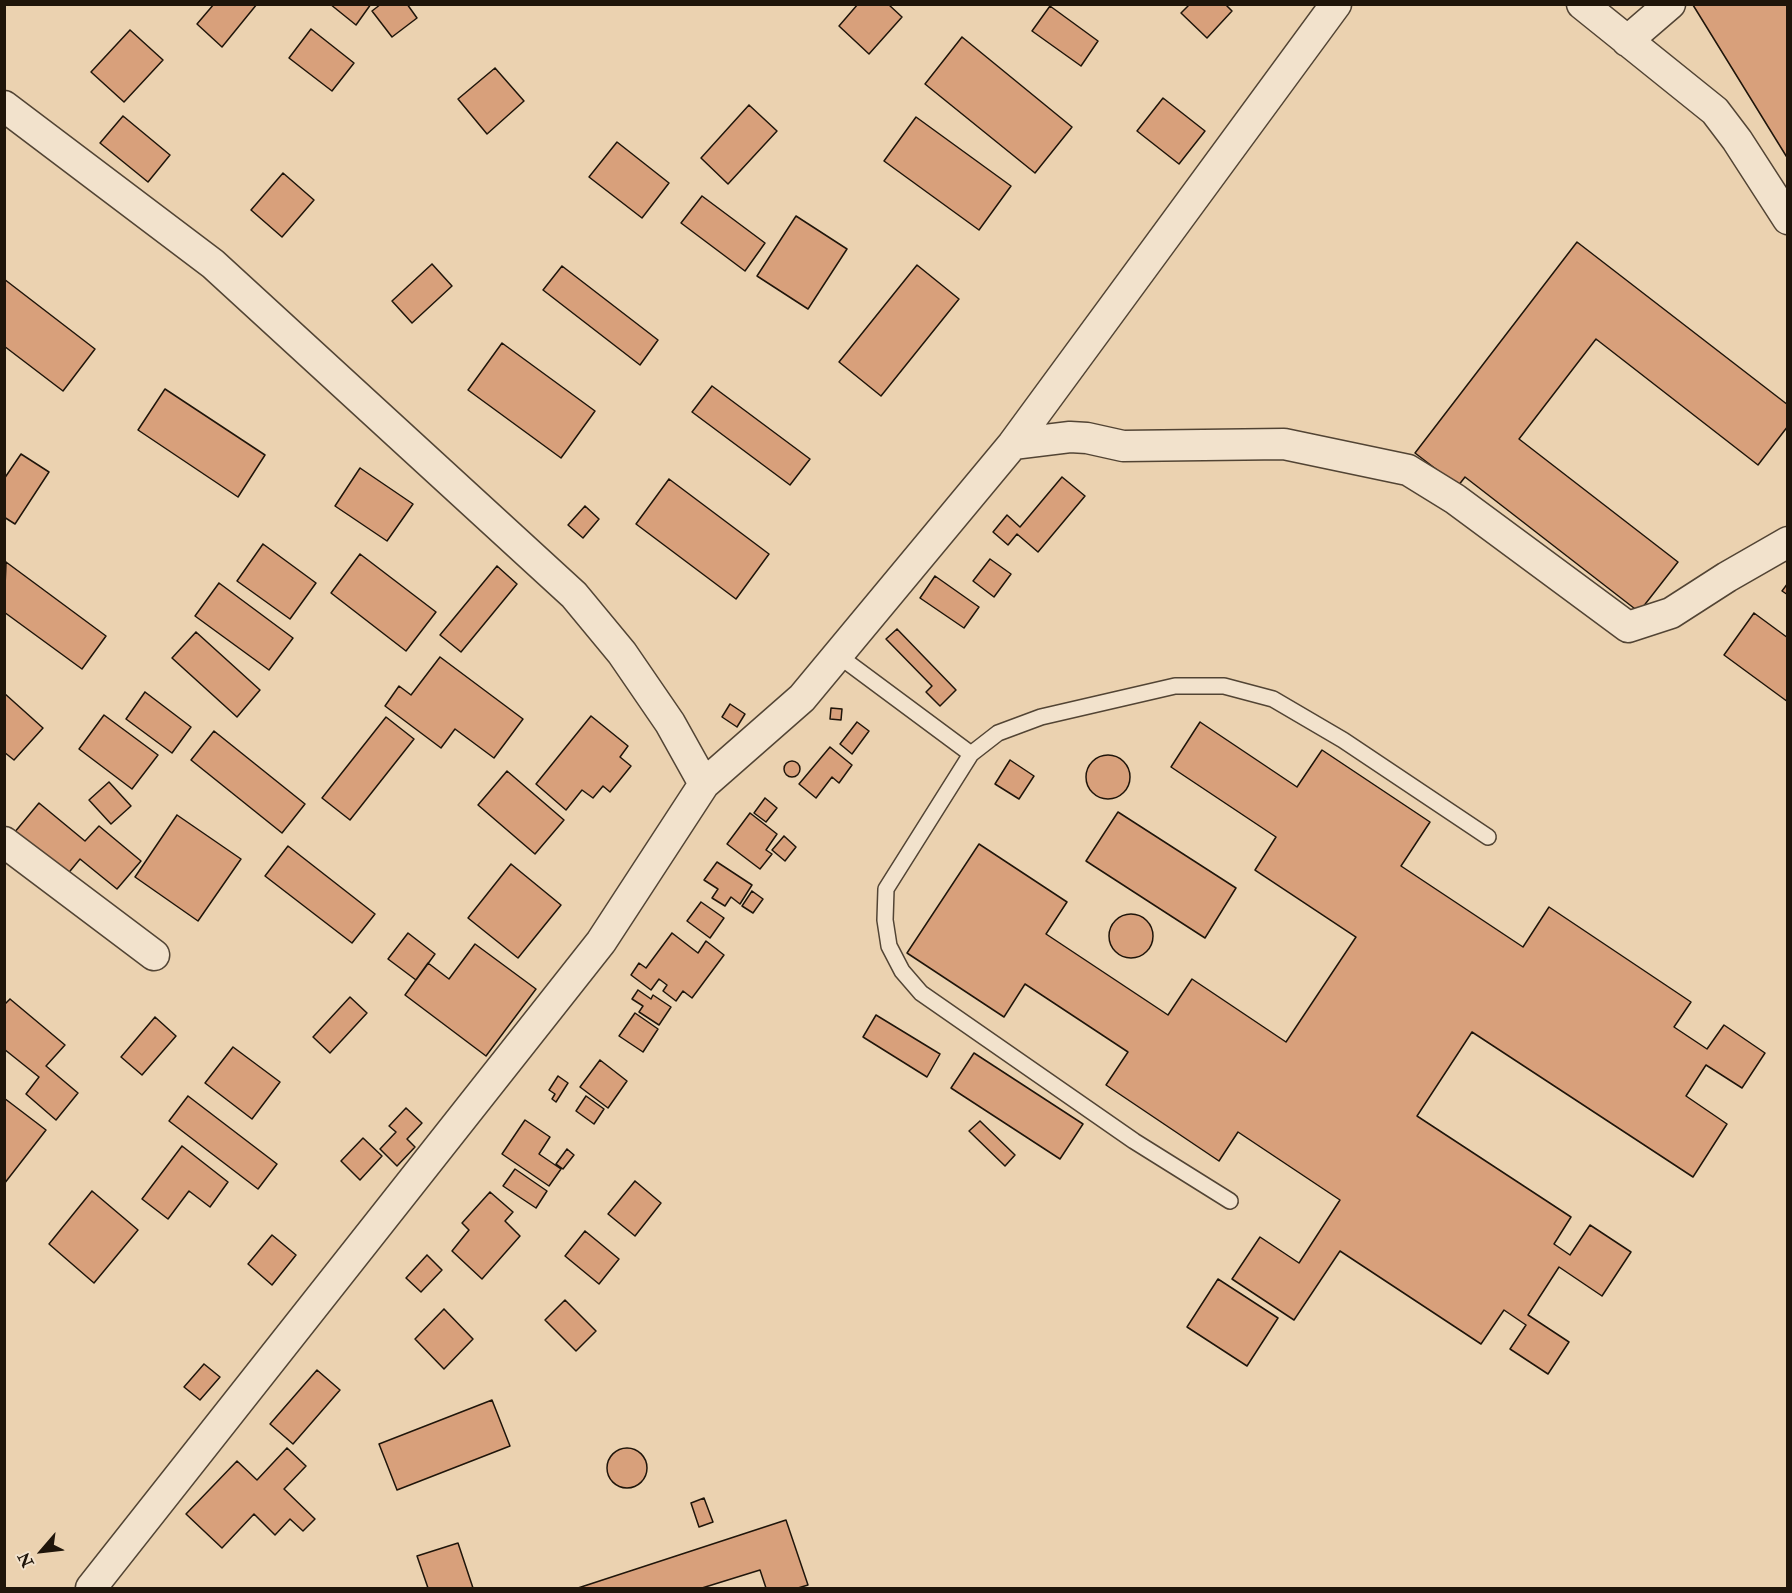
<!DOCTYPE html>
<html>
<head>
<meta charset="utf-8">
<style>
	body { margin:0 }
	#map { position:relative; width:1792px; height:1593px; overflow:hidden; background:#ebd2b0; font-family:"IM FELL Double Pica",serif }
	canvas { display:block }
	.frame { position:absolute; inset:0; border:6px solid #1f150a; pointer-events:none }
	.north { position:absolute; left:12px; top:1521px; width:60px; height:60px; -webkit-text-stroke:4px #f2e2cc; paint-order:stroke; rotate:242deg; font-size:16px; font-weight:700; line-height:24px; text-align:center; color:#1f150a }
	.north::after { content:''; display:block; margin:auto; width:21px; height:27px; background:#1f150a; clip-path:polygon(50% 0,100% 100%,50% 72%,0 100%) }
</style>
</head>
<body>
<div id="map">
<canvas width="1792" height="1593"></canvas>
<div class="frame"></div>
<div class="north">N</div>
</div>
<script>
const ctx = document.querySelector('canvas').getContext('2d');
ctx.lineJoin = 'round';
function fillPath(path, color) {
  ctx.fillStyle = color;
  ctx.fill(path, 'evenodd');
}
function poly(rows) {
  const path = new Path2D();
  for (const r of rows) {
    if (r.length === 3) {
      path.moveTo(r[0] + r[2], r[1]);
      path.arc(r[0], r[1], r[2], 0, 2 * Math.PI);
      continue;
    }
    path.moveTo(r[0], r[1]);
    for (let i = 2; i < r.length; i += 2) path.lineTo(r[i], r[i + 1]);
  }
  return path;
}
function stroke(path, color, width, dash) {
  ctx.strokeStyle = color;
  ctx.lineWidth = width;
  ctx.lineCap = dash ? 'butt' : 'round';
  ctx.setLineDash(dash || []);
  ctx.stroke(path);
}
const building = poly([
	[214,4,257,4,222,47,197,24,214,4],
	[330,4,371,4,356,25,330,4],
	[381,4,407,4,417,18,392,37,372,11,381,4],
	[858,4,888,4,902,17,869,54,839,26,858,4],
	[1190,4,1225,4,1232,11,1207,38,1181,13,1190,4],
	[1788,4,1788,159,1693,5,1788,4],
	[1050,6,1098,41,1081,66,1032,31,1050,6],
	[311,29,354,63,332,91,289,58,311,29],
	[130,30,163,60,124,102,91,72,130,30],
	[962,37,1072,127,1035,173,925,84,962,37],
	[495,68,524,101,487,134,458,99,495,68],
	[1163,98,1205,131,1179,164,1137,131,1163,98],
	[749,105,777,131,728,184,701,158,749,105],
	[123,116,170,155,148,182,100,143,123,116],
	[916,117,1011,186,979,230,884,161,916,117],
	[617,142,669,183,642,218,589,177,617,142],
	[283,173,314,200,282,237,251,210,283,173],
	[702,196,765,243,745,271,681,223,702,196],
	[796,216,847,249,808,309,757,276,796,216],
	[1577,242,1788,405,1788,426,1758,465,1596,339,1519,439,1678,562,1639,612,1465,477,1458,486,1415,453,1577,242],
	[432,264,452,286,412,323,392,301,432,264],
	[917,265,959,299,881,396,839,362,917,265],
	[562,266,658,340,640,365,543,290,562,266],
	[4,279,95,349,63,391,4,346,4,279],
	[502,343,595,411,561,458,468,390,502,343],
	[712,386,810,459,790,485,692,412,712,386],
	[165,389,265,455,238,497,138,430,165,389],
	[21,454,49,472,15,524,4,517,4,479,21,454],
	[360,468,413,504,387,541,335,506,360,468],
	[1062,477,1085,496,1038,552,1017,534,1008,545,993,532,1007,515,1020,527,1062,477],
	[669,479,769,554,736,599,636,524,669,479],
	[585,506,599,519,583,538,568,525,585,506],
	[263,544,316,583,290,619,237,581,263,544],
	[360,554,436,612,406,651,331,593,360,554],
	[990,559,1011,574,994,597,973,581,990,559],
	[6,562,106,636,82,669,4,612,6,562],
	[497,566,517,584,461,652,440,635,497,566],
	[935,576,979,607,964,628,920,598,935,576],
	[219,583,293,638,269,670,195,616,219,583],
	[1788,583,1788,595,1782,591,1788,583],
	[1754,613,1788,638,1788,702,1724,655,1754,613],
	[897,629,956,690,940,706,926,692,932,686,886,639,897,629],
	[196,632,260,690,237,717,172,658,196,632],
	[440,657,523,719,494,758,455,729,441,748,385,706,399,686,411,695,440,657],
	[145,692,191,727,172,753,126,719,145,692],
	[4,693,43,728,14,760,4,752,4,693],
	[730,704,745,714,737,727,722,717,730,704],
	[831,708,842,709,841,720,830,719,831,708],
	[104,715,158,755,132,789,79,749,104,715],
	[591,716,628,746,620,757,631,766,610,792,603,786,593,798,582,790,566,810,536,784,591,716],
	[386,717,414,739,350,820,322,798,386,717],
	[857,722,869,731,852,754,840,744,857,722],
	[1200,722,1297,787,1322,750,1430,822,1401,866,1523,947,1549,907,1691,1002,1674,1027,1707,1049,1724,1025,1765,1053,1742,1088,1706,1065,1686,1096,1727,1124,1693,1177,1472,1032,1417,1116,1571,1217,1554,1244,1570,1255,1590,1225,1631,1252,1602,1296,1559,1267,1528,1315,1569,1342,1548,1374,1510,1349,1526,1325,1504,1310,1481,1344,1340,1251,1294,1320,1232,1279,1260,1237,1299,1263,1340,1200,1238,1132,1219,1161,1106,1085,1128,1052,1025,984,1004,1017,907,953,979,844,1067,902,1046,934,1168,1015,1192,979,1286,1042,1356,937,1255,870,1276,837,1171,767,1200,722],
	[214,731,305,804,282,833,191,760,214,731],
	[830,747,852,765,839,783,832,777,816,798,799,784,830,747],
	[1108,777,22],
	[1010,760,1034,776,1019,799,995,784,1010,760],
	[792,769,8],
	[507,771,564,820,535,854,478,805,507,771],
	[109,782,131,806,111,824,89,800,109,782],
	[765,798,777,808,766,822,754,813,765,798],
	[39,803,85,841,99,826,141,861,117,889,80,859,66,876,14,833,39,803],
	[1118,812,1236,888,1205,938,1086,861,1118,812],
	[750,813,777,834,766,850,772,854,760,869,727,844,750,813],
	[177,815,241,859,198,921,135,877,177,815],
	[784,836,796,847,785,861,772,850,784,836],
	[288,846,375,914,352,943,265,876,288,846],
	[717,862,752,885,740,904,731,897,725,906,712,898,718,889,704,880,717,862],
	[511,864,561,905,518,958,468,918,511,864],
	[752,891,763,899,753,913,742,906,752,891],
	[701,902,724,918,710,938,687,921,701,902],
	[1131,936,22],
	[408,933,435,954,416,980,388,959,408,933],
	[672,933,698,953,706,941,724,955,692,998,683,991,676,1001,663,991,667,985,659,979,651,990,631,975,639,963,646,968,672,933],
	[475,944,536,989,486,1056,405,995,428,963,449,979,475,944],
	[638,990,651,999,653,995,671,1007,659,1025,639,1012,643,1006,632,999,638,990],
	[350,997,367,1013,330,1053,313,1037,350,997],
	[10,999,65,1045,46,1066,78,1093,56,1120,26,1094,39,1077,4,1049,4,1005,10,999],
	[635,1013,658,1029,643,1052,619,1036,635,1013],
	[876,1015,940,1054,927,1077,863,1037,876,1015],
	[155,1017,176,1036,142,1075,121,1057,155,1017],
	[233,1047,280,1082,252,1119,205,1083,233,1047],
	[974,1053,1083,1124,1060,1159,951,1088,974,1053],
	[600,1060,627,1081,608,1108,580,1087,600,1060],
	[558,1076,568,1083,556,1102,552,1099,555,1094,549,1090,558,1076],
	[188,1096,277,1164,258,1189,169,1121,188,1096],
	[586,1096,604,1109,594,1124,576,1111,586,1096],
	[4,1098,46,1130,4,1184,4,1098],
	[406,1108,422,1123,407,1139,415,1147,397,1166,380,1149,396,1132,389,1126,406,1108],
	[525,1120,550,1137,539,1154,561,1169,549,1186,502,1154,525,1120],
	[980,1121,1015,1155,1005,1166,969,1131,980,1121],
	[363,1138,382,1156,360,1180,341,1161,363,1138],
	[182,1146,228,1182,210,1207,189,1191,168,1219,142,1199,182,1146],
	[567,1149,574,1155,563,1169,556,1164,567,1149],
	[515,1169,547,1191,536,1208,503,1186,515,1169],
	[635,1181,661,1203,635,1236,608,1214,635,1181],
	[92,1191,138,1230,94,1283,49,1244,92,1191],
	[490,1192,513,1212,505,1221,520,1236,482,1279,452,1251,469,1230,462,1223,490,1192],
	[585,1231,619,1259,599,1284,565,1256,585,1231],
	[272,1235,296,1255,272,1285,248,1264,272,1235],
	[427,1255,442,1270,421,1292,406,1278,427,1255],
	[1218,1279,1278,1318,1247,1366,1187,1327,1218,1279],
	[565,1300,596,1331,576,1351,545,1320,565,1300],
	[444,1309,473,1339,444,1369,415,1339,444,1309],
	[204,1364,220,1377,200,1400,184,1387,204,1364],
	[317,1370,340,1390,293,1444,270,1424,317,1370],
	[492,1400,510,1446,397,1490,379,1444,492,1400],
	[627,1468,20],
	[287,1448,306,1466,284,1489,315,1519,303,1531,290,1519,275,1535,254,1514,222,1548,186,1514,237,1461,257,1480,287,1448],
	[704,1498,713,1522,699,1527,691,1503,704,1498],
	[786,1520,808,1585,798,1588,766,1588,760,1570,702,1588,578,1588,786,1520],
	[458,1543,473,1588,428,1588,417,1556,458,1543]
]);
const lane = poly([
	[839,656,971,754],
	[1230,1201,1134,1141,921,993,902,971,889,946,885,920,886,889,971,754,998,733,1041,717,1175,686,1224,686,1273,699,1343,740,1488,837]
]);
const street = poly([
	[1582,4,1715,111,1737,140,1788,219],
	[1627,41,1670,4],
	[4,106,213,264,574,595,622,653,670,723,704,784],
	[1013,444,1070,437,1087,438,1123,446,1284,444,1408,470,1455,499,1628,627,1671,613,1727,577,1788,542],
	[4,842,154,955],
	[91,1588,601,942,704,784,802,698,1013,444,1336,4]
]);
fillPath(building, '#d8a07b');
stroke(building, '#1f150a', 1.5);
stroke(lane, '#524434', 18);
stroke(street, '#524434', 33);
stroke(lane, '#f2e2cc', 15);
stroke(street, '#f2e2cc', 30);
</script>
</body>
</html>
